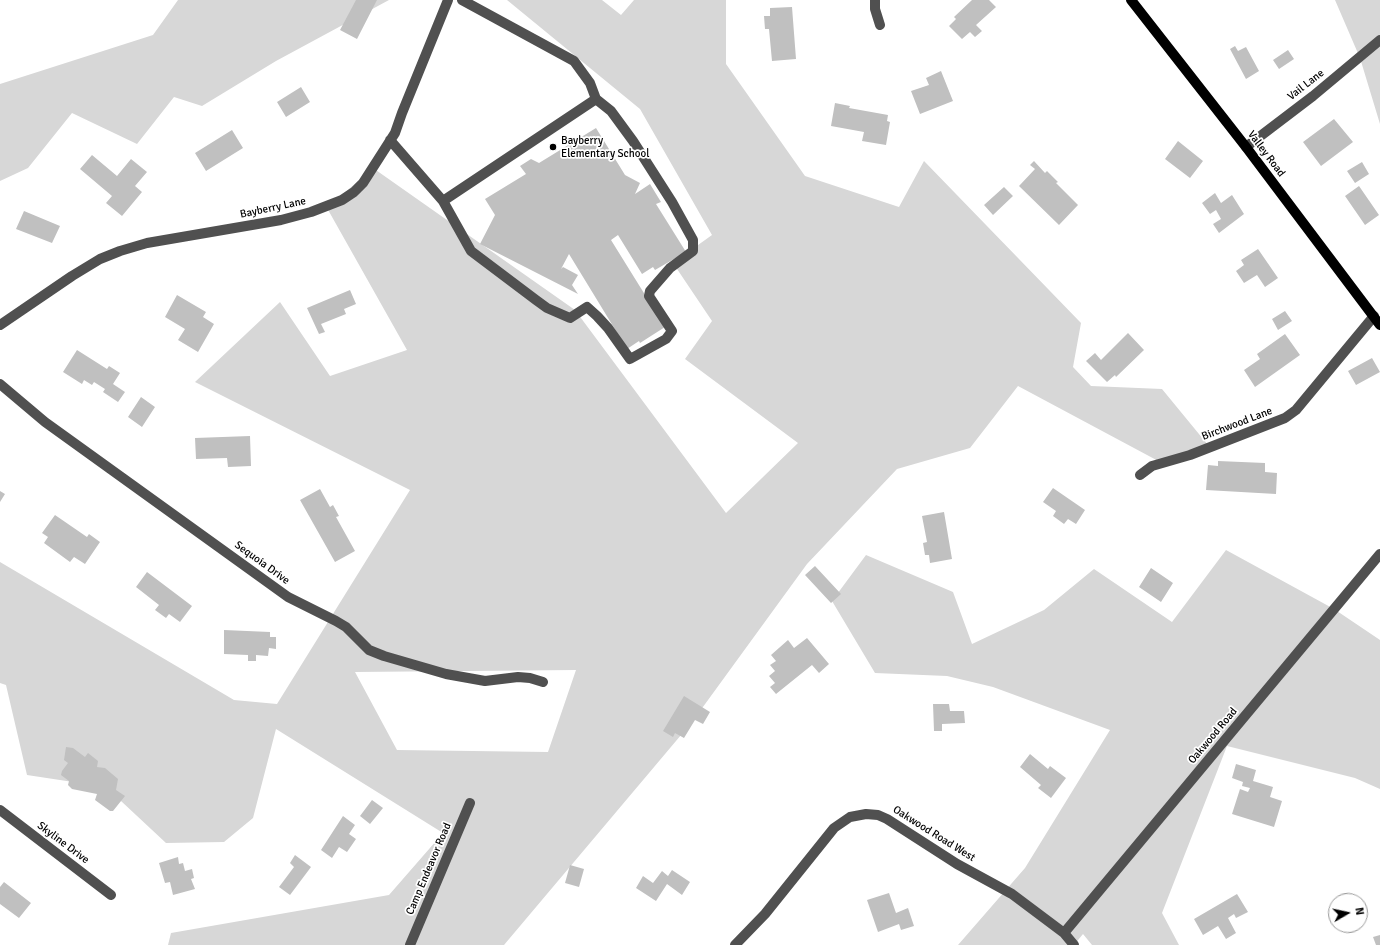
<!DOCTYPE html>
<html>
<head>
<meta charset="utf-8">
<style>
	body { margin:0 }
	#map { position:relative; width:1380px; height:945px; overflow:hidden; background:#fff; font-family:Signika,sans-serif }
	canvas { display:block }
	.north { position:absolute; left:1328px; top:893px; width:40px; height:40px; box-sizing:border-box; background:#fff; border:1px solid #999; border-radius:50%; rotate:81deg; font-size:11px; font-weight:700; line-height:16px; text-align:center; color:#000 }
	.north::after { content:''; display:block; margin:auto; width:14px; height:18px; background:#000; clip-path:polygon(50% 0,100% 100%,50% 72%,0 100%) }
</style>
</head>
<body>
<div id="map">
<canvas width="1380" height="945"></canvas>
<div class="north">N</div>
</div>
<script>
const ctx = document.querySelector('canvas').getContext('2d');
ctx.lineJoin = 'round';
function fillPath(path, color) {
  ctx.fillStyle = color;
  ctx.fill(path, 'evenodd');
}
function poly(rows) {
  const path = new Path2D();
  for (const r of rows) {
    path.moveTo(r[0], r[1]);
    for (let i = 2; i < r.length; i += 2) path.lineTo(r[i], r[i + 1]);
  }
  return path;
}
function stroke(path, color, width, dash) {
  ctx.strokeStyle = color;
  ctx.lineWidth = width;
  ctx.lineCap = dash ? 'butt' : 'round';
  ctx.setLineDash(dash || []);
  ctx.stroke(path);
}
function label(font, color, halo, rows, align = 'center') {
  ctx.font = font + ' Signika,sans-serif';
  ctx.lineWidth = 3.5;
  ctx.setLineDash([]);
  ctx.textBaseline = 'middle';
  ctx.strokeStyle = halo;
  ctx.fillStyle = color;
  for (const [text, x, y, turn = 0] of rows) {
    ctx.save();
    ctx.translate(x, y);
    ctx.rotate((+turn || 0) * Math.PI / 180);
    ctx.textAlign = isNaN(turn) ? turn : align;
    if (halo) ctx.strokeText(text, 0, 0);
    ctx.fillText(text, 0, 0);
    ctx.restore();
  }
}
const green = poly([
	[178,0,389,0,276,61,202,106,174,97,137,144,72,113,28,168,0,181,0,84,153,35],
	[507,0,602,0,621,15,634,0,726,0,726,64,805,176,899,207,924,161,1081,323,1073,367,1091,386,1162,389,1208,445,1162,463,1018,386,970,448,897,469,807,564,692,722,504,945,168,945,171,933,389,895,443,833,276,729,253,818,224,842,166,843,106,787,27,775,6,685,0,683,0,562,234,700,277,704,410,490,195,382,280,302,330,376,407,350,327,208,373,168,575,310,726,513,798,443,685,359,712,321,673,263,712,235,640,109],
	[576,670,548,752,397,750,355,672],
	[1335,0,1380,0,1380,124,1360,58],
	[1226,550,1334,609,1380,640,1380,789,1355,778,1227,746,1162,913,1179,945,1092,945,1083,934,1074,945,958,945,1025,868,1110,730,993,687,947,676,875,673,832,601,866,555,953,592,972,644,1044,610,1094,569,1172,622]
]);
const building = poly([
	[356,0,377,0,357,39,340,30],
	[972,0,989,0,996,7,976,25,982,31,975,37,970,32,962,39,949,26,956,19,954,17],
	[792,7,796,59,772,61,769,29,765,29,764,16,770,16,770,8],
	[1235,46,1238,51,1246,47,1259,71,1246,79,1230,49],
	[1288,50,1294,59,1279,69,1273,60],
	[941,71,953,101,920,114,911,91,929,85,926,78],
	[301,87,310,102,286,117,277,102],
	[835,103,850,106,849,108,888,115,887,121,890,122,886,145,862,141,864,132,831,126],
	[1334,119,1353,142,1321,166,1303,142],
	[596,128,625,175,640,183,635,194,650,184,661,202,656,204,686,252,655,270,653,267,642,274,618,235,611,240,665,327,640,343,639,341,627,349,569,254,561,269,563,267,578,275,572,285,578,294,480,244,495,215,485,199,526,174,520,166,531,159,539,163],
	[232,130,243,148,206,171,195,153],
	[1178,141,1203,161,1190,178,1165,159],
	[92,155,117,176,131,159,147,172,135,186,142,192,122,216,106,203,112,196,80,169],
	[1034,161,1045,173,1047,171,1058,182,1056,183,1078,205,1059,225,1019,186,1035,169,1030,165],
	[1362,162,1369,174,1355,183,1347,171],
	[1359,186,1379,215,1365,225,1345,196],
	[1004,187,1013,196,993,215,984,205],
	[1215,193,1221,203,1232,195,1244,214,1219,233,1213,224,1221,219,1216,210,1210,214,1202,203],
	[24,211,60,226,52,243,16,229],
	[1258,249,1278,278,1265,287,1257,275,1244,283,1236,271,1244,265,1241,260],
	[350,290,356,304,344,309,346,314,321,324,325,332,319,334,307,308],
	[177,295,206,312,203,317,214,324,198,352,178,340,185,329,165,317],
	[1285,311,1292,321,1278,330,1272,319],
	[1128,333,1144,350,1116,377,1115,375,1107,382,1086,361,1095,353,1101,360],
	[1285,334,1300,355,1255,387,1244,370,1260,359,1257,354],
	[77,350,107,369,109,366,120,373,113,384,125,392,118,402,103,392,105,389,94,382,92,385,84,380,82,384,63,372],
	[1372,358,1380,372,1356,385,1348,371],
	[141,397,155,407,142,427,128,417],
	[250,436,251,466,228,467,227,458,196,459,195,438],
	[1218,461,1265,463,1265,472,1277,473,1276,494,1206,490,1208,465,1218,466],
	[1053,488,1085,510,1076,524,1068,519,1064,524,1053,516,1056,511,1043,502],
	[320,489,330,507,333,505,339,516,336,517,355,551,335,562,300,500],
	[0,491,5,494,0,502],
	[944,512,952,559,930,563,929,555,925,555,923,543,927,542,922,516],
	[55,515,87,537,89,534,100,542,85,564,74,557,70,562,44,543,48,537,42,533],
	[815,566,841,594,831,603,805,575],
	[1151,568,1173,583,1161,602,1139,587],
	[147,572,192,606,180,622,169,614,166,618,155,610,159,605,136,587],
	[224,630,270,632,270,637,276,637,276,649,269,648,268,656,256,655,256,661,248,661,248,655,224,654],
	[807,638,829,664,819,673,812,665,776,694,770,687,775,683,769,676,775,671,770,665,776,661,771,655,788,640,794,648],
	[684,696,710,712,703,724,695,720,684,738,675,733,673,737,663,731],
	[933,704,949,704,950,711,964,711,965,723,942,724,942,731,934,731],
	[66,747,73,748,85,757,88,753,98,761,97,767,105,768,118,779,116,790,125,796,113,811,110,811,95,800,97,794,72,789,68,785,69,781,61,775,62,771,68,763,64,760],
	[1030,754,1048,769,1050,766,1066,778,1051,798,1038,788,1041,785,1020,767],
	[1236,764,1256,770,1253,781,1273,787,1270,797,1282,801,1274,827,1232,814,1240,789,1248,792,1250,788,1242,786,1243,782,1232,778],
	[372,800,383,808,370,824,360,816],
	[343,816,355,825,349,834,356,839,347,852,339,847,332,858,321,850],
	[295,855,311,867,290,895,279,887,294,867,290,863],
	[178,857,179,864,183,863,185,871,192,869,194,878,191,879,195,889,173,895,170,882,165,883,159,863],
	[570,865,584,869,579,887,565,883],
	[672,870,690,882,682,895,667,884,656,901,636,888,643,876,653,883,662,871,668,876],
	[4,882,31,903,19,918,0,904,0,887],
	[889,893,896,913,908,908,914,926,901,930,899,924,878,932,867,900],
	[1237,894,1248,912,1236,918,1234,914,1228,918,1236,933,1226,939,1218,926,1203,935,1194,919],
	[1380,935,1380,945,1376,945,1373,937]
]);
const minor = poly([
	[875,0,875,9,880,25],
	[390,140,443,201,471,251,536,300,547,308,570,318,587,307,597,316,608,328,630,359,666,339,672,331,649,296,650,291,670,268,693,251,693,240,672,202,633,141,611,111,596,99,590,83,574,61,462,0],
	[1246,147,1313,96,1380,40],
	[443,201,596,99],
	[0,325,72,276,100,259,120,251,147,243,281,220,311,212,342,200,354,192,363,183,395,133,402,113,448,0],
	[0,384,45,422,288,597,336,621,346,627,369,650,384,656,446,674,485,681,518,677,530,678,543,682],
	[1140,475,1152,466,1190,455,1285,418,1296,410,1374,316],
	[0,810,111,895],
	[1064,933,1380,554],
	[410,945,470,803],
	[735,945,765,914,834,828,850,817,866,814,878,815,887,819,957,864,1012,894,1064,933,1074,945]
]);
const major = poly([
	[1131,0,1246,147,1380,325]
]);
const markers = [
	[553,147,4,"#000"]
];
const streetNames = [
	["Vail Lane",1306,85,-38],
	["Valley Road",1266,154,53],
	["Bayberry Lane",273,208,-12],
	["Birchwood Lane",1237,424,-21],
	["Sequoia Drive",262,563,36],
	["Oakwood Road",1213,736,-50],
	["Oakwood Road West",934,834,32],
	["Skyline Drive",63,843,37],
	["Camp Endeavor Road",429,869,-67]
];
const poiNames = [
	["Bayberry",561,141],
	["Elementary School",561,154]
];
fillPath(green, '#d7d7d7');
fillPath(building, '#c0c0c0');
stroke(minor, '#505050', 10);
stroke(major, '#000', 10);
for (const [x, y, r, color] of markers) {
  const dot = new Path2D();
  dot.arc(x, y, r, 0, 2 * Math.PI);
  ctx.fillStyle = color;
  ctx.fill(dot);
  stroke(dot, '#fff', 1.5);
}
label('11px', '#000', '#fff', streetNames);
label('11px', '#000', '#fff', poiNames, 'left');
</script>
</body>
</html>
